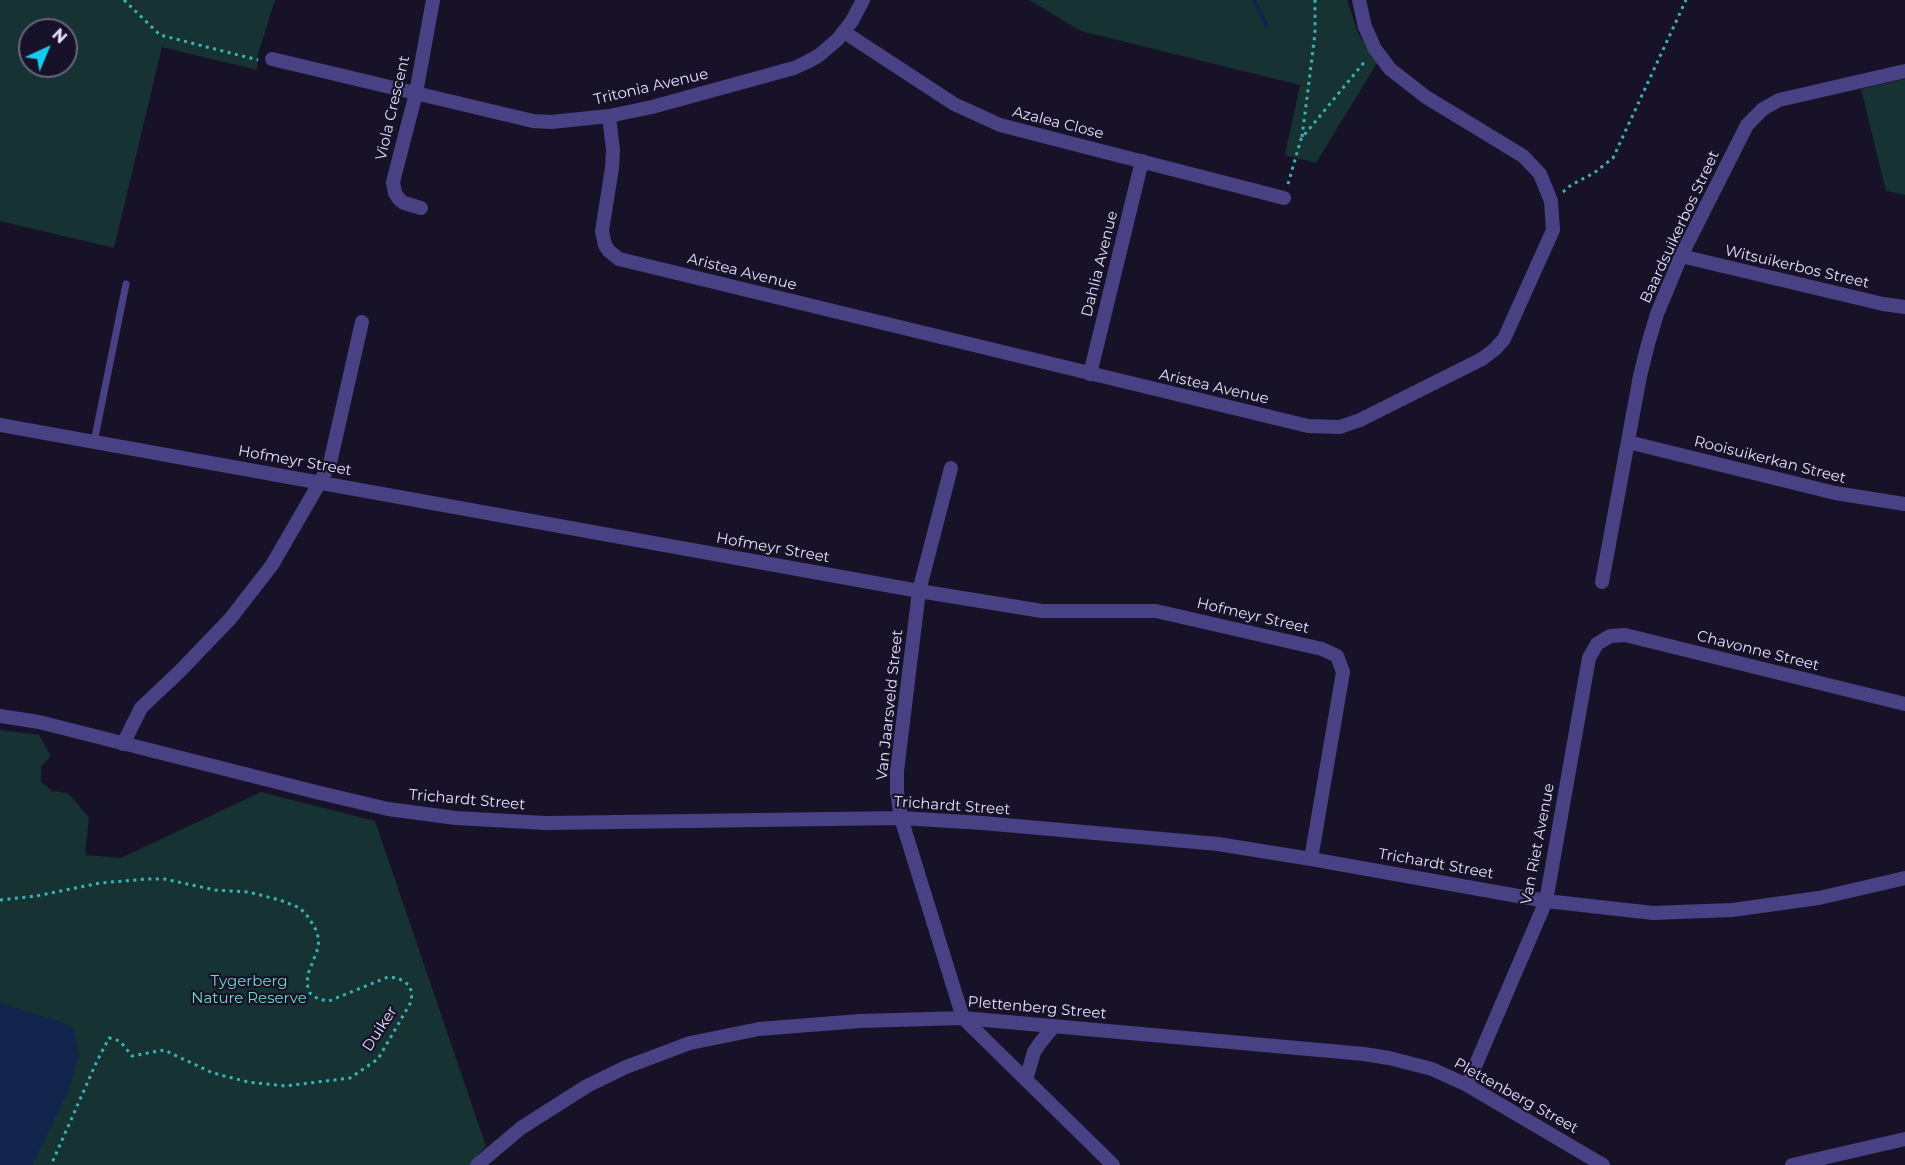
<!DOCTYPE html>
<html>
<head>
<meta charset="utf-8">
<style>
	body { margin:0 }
	#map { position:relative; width:1905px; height:1165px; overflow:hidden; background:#181229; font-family:Montserrat,sans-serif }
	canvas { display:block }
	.north { position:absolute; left:18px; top:18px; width:60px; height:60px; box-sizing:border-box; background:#181229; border:2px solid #69637e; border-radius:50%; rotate:44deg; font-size:16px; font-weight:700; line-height:24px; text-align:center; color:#e2ddfd }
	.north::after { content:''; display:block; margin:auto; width:21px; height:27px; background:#16cbef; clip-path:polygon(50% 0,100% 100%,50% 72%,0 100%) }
</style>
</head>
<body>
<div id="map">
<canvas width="1905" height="1165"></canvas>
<div class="north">N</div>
</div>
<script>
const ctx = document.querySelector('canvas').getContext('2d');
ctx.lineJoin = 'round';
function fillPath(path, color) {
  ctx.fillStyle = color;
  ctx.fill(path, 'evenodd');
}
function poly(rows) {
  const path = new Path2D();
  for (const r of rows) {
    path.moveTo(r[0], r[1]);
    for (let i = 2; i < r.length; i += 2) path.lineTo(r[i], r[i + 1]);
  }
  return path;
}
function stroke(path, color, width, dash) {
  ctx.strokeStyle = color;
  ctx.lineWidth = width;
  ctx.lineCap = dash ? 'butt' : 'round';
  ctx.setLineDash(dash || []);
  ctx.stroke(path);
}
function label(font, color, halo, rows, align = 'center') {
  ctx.font = font + ' Montserrat,sans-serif';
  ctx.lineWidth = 4.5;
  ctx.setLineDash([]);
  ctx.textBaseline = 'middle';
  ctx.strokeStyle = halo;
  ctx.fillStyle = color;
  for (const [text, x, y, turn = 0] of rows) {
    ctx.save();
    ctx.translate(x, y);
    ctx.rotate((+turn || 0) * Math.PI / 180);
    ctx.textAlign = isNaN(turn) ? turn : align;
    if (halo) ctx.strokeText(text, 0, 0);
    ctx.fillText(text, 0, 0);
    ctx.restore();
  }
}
const green = poly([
	[0,0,275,0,258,54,257,70,162,47,114,248,0,221],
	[30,30,66,30,66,66,30,66],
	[1029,0,1347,0,1358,33,1377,63,1316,163,1285,155,1300,85,1081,31],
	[1905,79,1905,195,1886,191,1861,89],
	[0,730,39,735,51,756,41,767,41,782,52,791,68,793,89,818,85,855,121,858,261,792,375,821,486,1146,469,1165,0,1165]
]);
const water = poly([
	[0,1003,62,1022,74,1029,79,1055,69,1090,32,1165,0,1165]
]);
const stream = poly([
	[1254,0,1266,25]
]);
const path = poly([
	[124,0,160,35,258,60],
	[1302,137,1315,34,1315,0],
	[1288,184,1301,139,1366,60],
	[1563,192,1571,185,1594,173,1613,158,1686,0],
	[0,900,36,896,100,883,147,879,164,879,215,890,248,892,280,900,300,908,309,918,316,930,319,940,317,951,308,974,307,984,310,993,318,999,329,1001,388,977,398,978,409,985,412,993,411,1002,378,1059,350,1078,285,1086,248,1082,213,1073,164,1050,132,1056,120,1041,109,1038,97,1061,51,1165]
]);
const lane = poly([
	[94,442,126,284]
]);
const street = poly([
	[844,32,954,104,1000,125,1284,198],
	[272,59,533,121,551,122,609,116,652,107,794,68,807,62,818,56,837,40,852,21,863,0],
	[609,116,613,150,612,168,602,231,605,245,609,251,619,259,1308,426,1340,427,1360,420,1482,359,1495,349,1504,339,1553,230,1551,201,1540,174,1523,156,1426,97,1390,69,1375,49,1365,27,1359,0],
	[421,208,404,203,399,199,395,193,393,182,416,93,433,0],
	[1681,256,1883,304,1905,307],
	[1090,374,1142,161],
	[0,425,919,591,1042,611,1156,611,1322,649,1337,656,1343,672,1311,859],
	[1628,442,1835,493,1905,504],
	[951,468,919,591,897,771,897,792,901,818,963,1018,1113,1165],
	[1602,582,1640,376,1648,344,1657,314,1681,256,1747,125,1763,109,1779,100,1905,71],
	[0,716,39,722,316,792,388,809,456,818,546,823,901,818,983,823,1218,844,1311,859,1546,901,1653,913,1732,910,1819,898,1905,878],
	[123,744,141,708,180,671,230,619,272,565,320,482,330,463,362,322],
	[1026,1080,1034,1052,1040,1043,1054,1026],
	[1467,1085,1546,901,1589,658,1597,644,1610,636,1625,635,1905,704],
	[477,1165,521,1128,587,1086,626,1067,690,1043,759,1029,860,1021,963,1018,1364,1054,1389,1058,1432,1069,1467,1085,1603,1165],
	[1792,1165,1905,1139]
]);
const streetNames = [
	["Tritonia Avenue",651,87,-13],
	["Viola Crescent",393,108,-77],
	["Azalea Close",1058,123,14],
	["Baardsuikerbos Street",1680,227,-65],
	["Dahlia Avenue",1100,264,-76],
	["Witsuikerbos Street",1797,267,13],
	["Aristea Avenue",742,272,14],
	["Aristea Avenue",1214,387,13],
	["Rooisuikerkan Street",1770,460,14],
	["Hofmeyr Street",295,461,10],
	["Hofmeyr Street",773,548,10],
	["Hofmeyr Street",1253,616,13],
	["Chavonne Street",1758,651,14],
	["Van Jaarsveld Street",890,705,-84],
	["Trichardt Street",467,800,5],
	["Trichardt Street",952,806,4],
	["Van Riet Avenue",1538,844,-79],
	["Trichardt Street",1436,864,10],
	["Plettenberg Street",1037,1008,5],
	["Duiker",380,1029,-57],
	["Plettenberg Street",1516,1096,29]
];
const parkNames = [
	["Tygerberg",249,982],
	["Nature Reserve",249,999]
];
fillPath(green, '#163232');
fillPath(water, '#13254c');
stroke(stream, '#13254c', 4.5);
stroke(path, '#39b3b4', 3, [3, 4.5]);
stroke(lane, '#484184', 7);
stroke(street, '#484184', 14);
label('15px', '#e2ddfd', '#181229', streetNames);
label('15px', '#6cd9c5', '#181229', parkNames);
</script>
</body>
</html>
